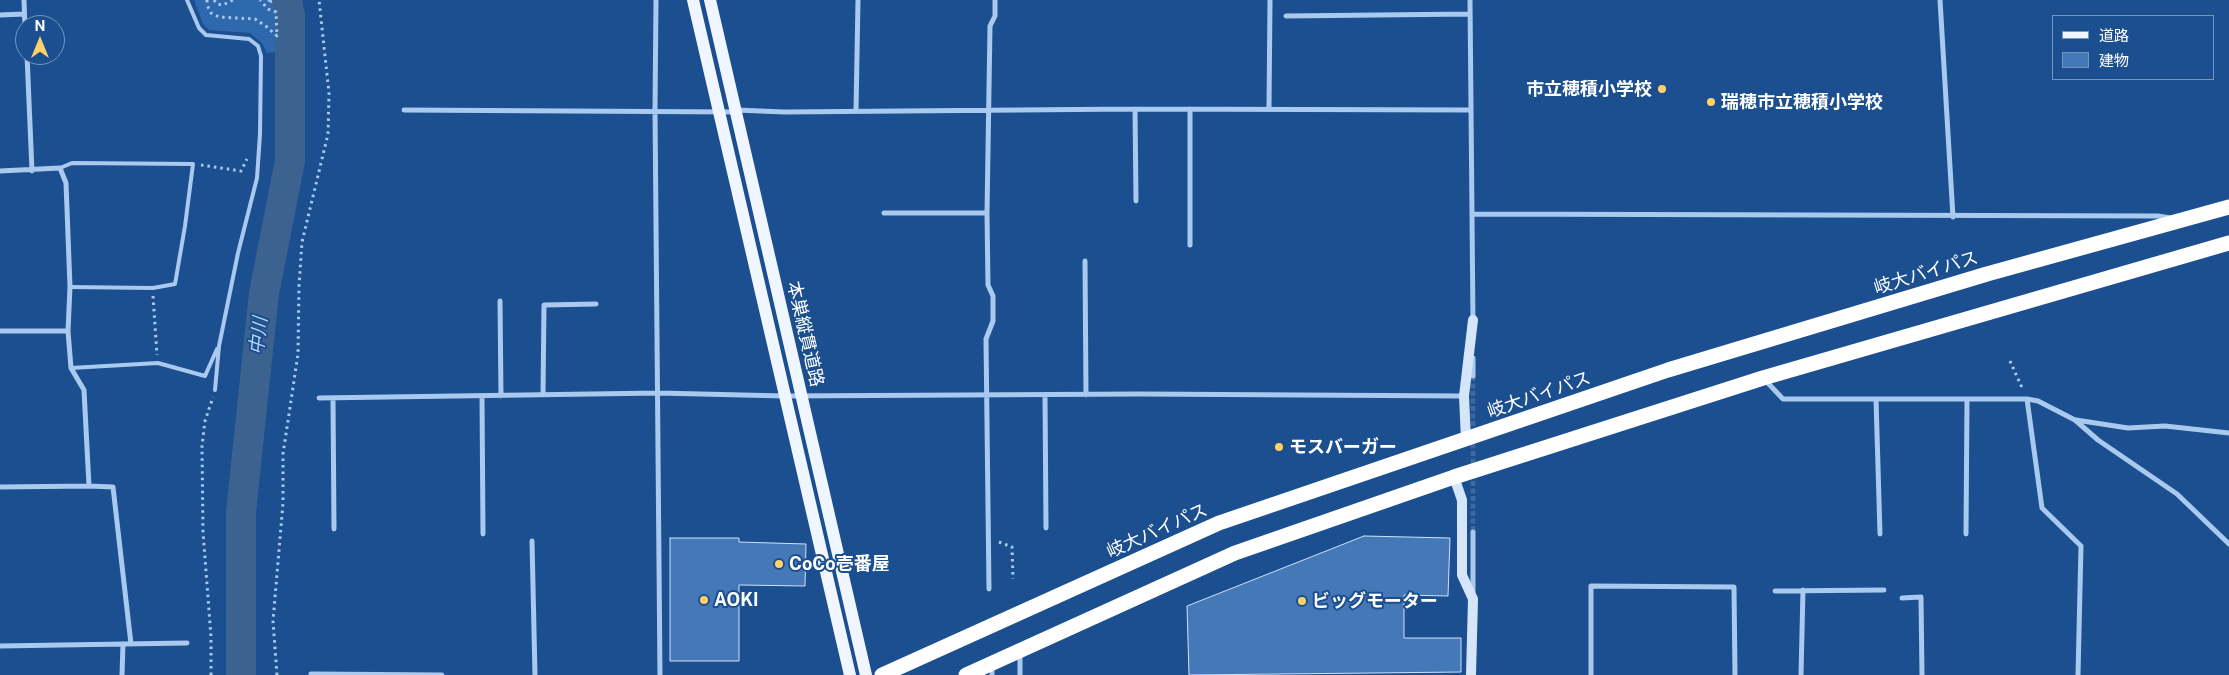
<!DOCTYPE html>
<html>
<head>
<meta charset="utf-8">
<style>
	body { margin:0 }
	#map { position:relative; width:2229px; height:675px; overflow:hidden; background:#1b4f8f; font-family:"Public Sans","Noto Sans JP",sans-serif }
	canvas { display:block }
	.legend { position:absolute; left:2052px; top:15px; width:162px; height:65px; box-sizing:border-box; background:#1b4f8f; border:1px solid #7695bc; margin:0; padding:6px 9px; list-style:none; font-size:15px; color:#fff }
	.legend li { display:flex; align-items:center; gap:10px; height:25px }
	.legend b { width:25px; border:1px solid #7695bc }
	.north { position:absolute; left:15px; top:15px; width:50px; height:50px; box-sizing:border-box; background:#1b4f8f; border:1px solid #7695bc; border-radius:50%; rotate:0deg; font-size:14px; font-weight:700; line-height:20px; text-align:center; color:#fff }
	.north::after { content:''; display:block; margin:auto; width:18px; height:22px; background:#ffd166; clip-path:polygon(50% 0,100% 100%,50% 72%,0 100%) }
</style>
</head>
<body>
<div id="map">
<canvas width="2229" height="675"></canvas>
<ul class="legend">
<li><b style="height:6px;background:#f0f6ff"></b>道路</li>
<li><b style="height:14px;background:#4478b7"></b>建物</li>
</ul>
<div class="north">N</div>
</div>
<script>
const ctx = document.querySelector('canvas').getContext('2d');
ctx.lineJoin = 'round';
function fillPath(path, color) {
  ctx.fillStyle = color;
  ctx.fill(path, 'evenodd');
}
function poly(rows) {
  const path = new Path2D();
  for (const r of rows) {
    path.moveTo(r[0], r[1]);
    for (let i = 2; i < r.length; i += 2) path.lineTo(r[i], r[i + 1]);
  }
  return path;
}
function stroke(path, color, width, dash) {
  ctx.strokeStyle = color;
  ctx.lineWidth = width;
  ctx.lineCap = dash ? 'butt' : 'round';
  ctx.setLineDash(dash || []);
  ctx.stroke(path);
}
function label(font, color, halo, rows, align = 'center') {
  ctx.font = font + ' "Public Sans","Noto Sans JP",sans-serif';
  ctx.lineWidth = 4;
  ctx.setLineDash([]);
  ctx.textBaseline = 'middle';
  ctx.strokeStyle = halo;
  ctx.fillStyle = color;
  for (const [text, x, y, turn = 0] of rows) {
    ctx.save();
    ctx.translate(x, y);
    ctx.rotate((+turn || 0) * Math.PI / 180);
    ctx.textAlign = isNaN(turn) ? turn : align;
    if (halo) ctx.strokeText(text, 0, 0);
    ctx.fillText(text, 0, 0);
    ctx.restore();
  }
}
const green = poly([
	[194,0,278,0,284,51,267,53,262,43,250,33,209,30,203,24]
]);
const stream = poly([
	[270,0,288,6]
]);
const river = poly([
	[241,675,241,512,264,293,290,161,290,16,287,0]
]);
const building = poly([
	[1364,536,1450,538,1448,596,1404,595,1404,638,1461,638,1461,672,1189,675,1187,606,1364,536],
	[670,538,739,538,739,542,806,544,805,586,739,585,739,661,670,661,670,538]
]);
const streetTunnel = poly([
	[1473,376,1473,532]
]);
const path = poly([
	[207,0,207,5,211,13,219,17,255,19,267,27,277,36,276,12,268,9,260,0],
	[214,0,217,4,223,5,233,0],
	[201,165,241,171,247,159],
	[153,296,157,355],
	[2010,361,2023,390],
	[999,542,1012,547,1013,579],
	[211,675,211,637,203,532,202,446,205,421,213,397],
	[277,675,273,621,283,503,283,454,298,354,299,286,302,242,328,134,329,93,319,0]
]);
const lane = poly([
	[187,0,199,28,206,35,249,39,258,46,261,56,260,134,257,178,238,253,219,346,215,390],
	[60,168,72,163,193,164,185,226,175,284,153,288,70,287],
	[71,368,158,363,205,376,217,349]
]);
const street = poly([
	[24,0,25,27],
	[656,0,655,110,660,675],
	[1470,0,1473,322],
	[1940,0,1953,217],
	[0,15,24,14],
	[1286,16,1470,14],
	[27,55,32,171],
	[1135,109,1136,201],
	[1269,109,1270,0],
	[404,110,734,112],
	[737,110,784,112,1135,109,1471,110],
	[856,111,858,0],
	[0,171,60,168,66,183,70,287,68,331,71,368,84,390,89,486,113,487,131,644],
	[884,213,987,213],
	[1472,214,2158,216,2171,218],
	[1190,245,1190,109],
	[1085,261,1086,395],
	[500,301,501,396],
	[0,331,68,331],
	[1473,358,1473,376],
	[1765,380,1783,399,2027,399,2038,401,2075,420,2098,440,2177,494,2229,544],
	[543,395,544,305,596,304],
	[1045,395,1046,528],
	[482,396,483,534],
	[319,398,659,393,784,396,1139,394,1464,396],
	[333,398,334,529],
	[1876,399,1880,534],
	[2027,399,2042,508,2081,546,2078,675],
	[2076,420,2128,428,2165,426,2229,433],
	[0,487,89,486],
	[1966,534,1967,399],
	[532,541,535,675],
	[989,589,986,339,993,321,993,296,988,285,987,213,990,26,995,16,995,0],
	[1473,591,1473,532],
	[1775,591,1884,590],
	[1902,598,1921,597,1922,675],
	[0,646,187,643],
	[1020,653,1020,675],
	[311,674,442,675],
	[122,675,123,644],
	[992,675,992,665],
	[1591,675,1591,586,1734,587,1735,675],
	[1801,675,1803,590]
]);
const secondary = poly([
	[1466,440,1464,396,1473,320],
	[1454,477,1462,500,1462,575,1473,599,1471,675]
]);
const primary = poly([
	[693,0,850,675],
	[710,0,866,675]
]);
const highway = poly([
	[882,675,1219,523,1668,370,1987,274,2229,207],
	[966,675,1235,553,1454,477,1763,378,2229,243]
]);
const markers = [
	[1662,89,5,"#ffd166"],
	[1711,102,5,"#ffd166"],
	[1279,447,5,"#ffd166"],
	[779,564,5,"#ffd166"],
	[704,600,5,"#ffd166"],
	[1302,601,5,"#ffd166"]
];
const poiNames = [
	["市立穂積小学校",1652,89,"right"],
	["瑞穂市立穂積小学校",1721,102],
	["モスバーガー",1289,447],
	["CoCo壱番屋",789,564],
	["AOKI",714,600],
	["ビッグモーター",1312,601]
];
const streetNames = [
	["岐大バイパス",1926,273,-17],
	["本巣縦貫道路",805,334,77],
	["岐大バイパス",1539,395,-19],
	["岐大バイパス",1157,531,-24]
];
const waterNames = [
	["中川",259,336,-84]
];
fillPath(green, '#2e69ad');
stroke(stream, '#9cc4f0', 5);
stroke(river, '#3c6290', 30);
fillPath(building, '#4478b7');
stroke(building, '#cfe3fa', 1);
stroke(streetTunnel, '#3d69a0', 5, [5, 2.5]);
stroke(path, '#a9c9ee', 3, [2.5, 4]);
stroke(lane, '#a9c9ee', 4);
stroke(street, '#a9c9ee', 5);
stroke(secondary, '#d6e6fa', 10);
stroke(primary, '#f0f6ff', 12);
stroke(highway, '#fff', 15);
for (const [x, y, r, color] of markers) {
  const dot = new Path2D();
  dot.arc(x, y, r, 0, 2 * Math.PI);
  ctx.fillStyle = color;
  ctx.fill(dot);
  stroke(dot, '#1b4f8f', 2);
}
label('bold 18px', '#fff', '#1b4f8f', poiNames, 'left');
label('18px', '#fff', '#1b4f8f', streetNames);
label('italic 19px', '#b5d3f5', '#1b4f8f', waterNames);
</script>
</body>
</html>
